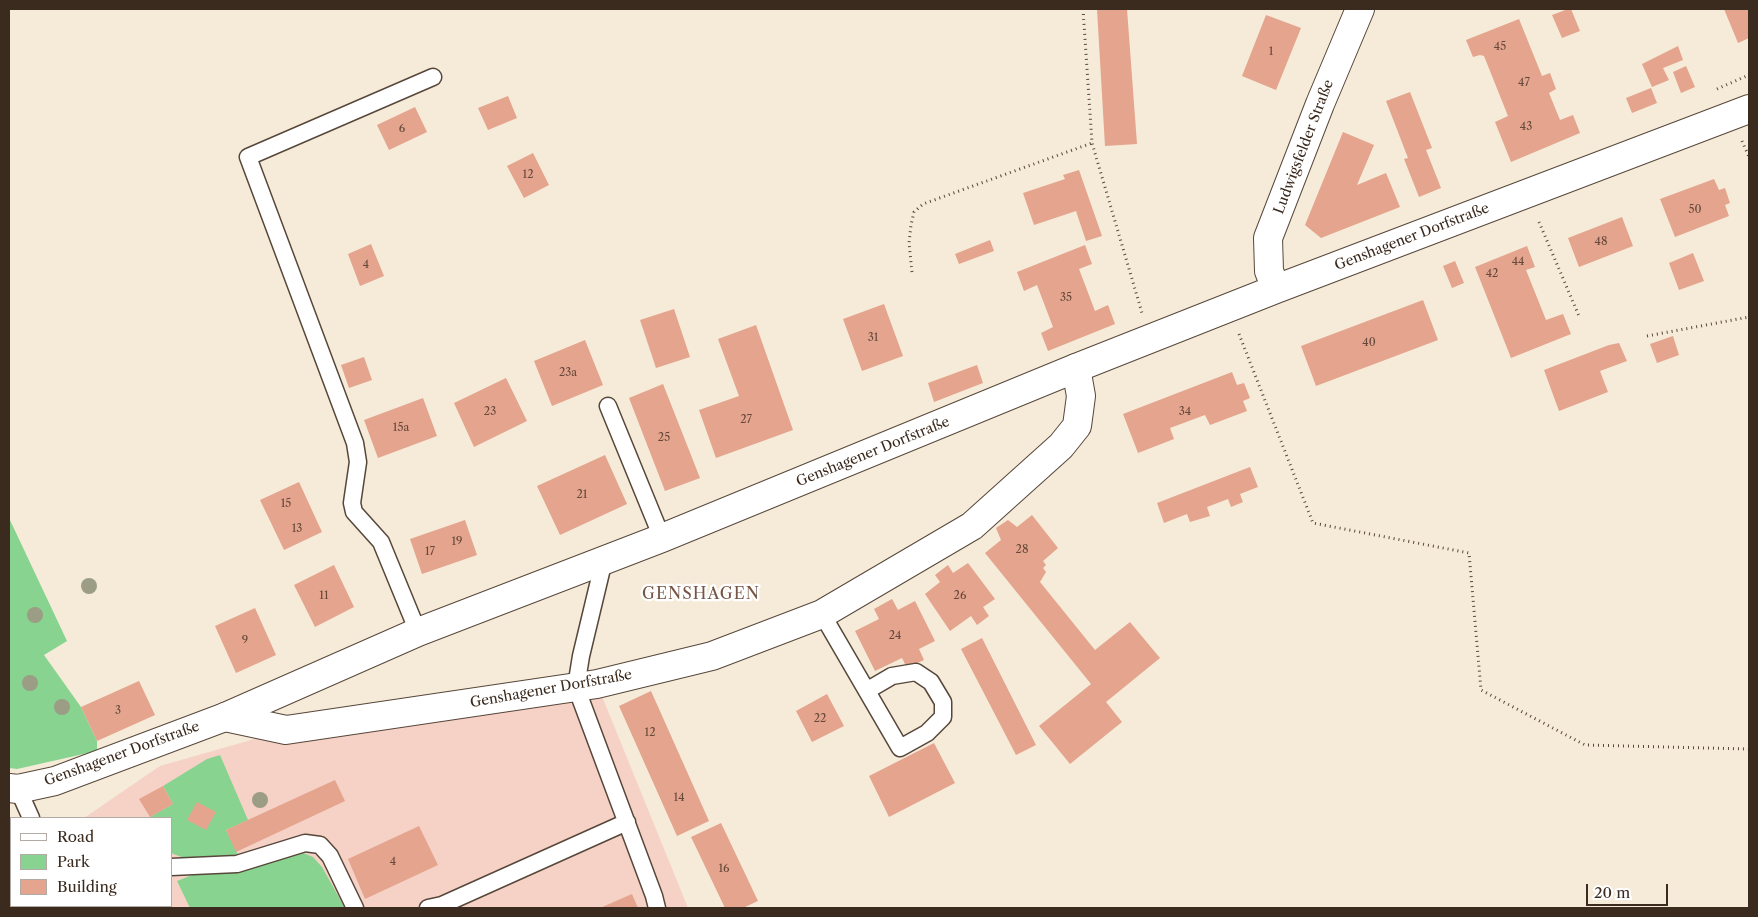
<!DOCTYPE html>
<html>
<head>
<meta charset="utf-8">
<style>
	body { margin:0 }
	#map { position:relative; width:1758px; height:917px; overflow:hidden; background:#f5ebd8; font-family:"Libre Caslon Text",serif }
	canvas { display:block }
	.frame { position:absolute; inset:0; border:10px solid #3b2a1e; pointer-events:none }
	.legend { position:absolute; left:10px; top:817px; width:162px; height:90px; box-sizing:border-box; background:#fff; border:1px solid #b1aaa5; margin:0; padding:6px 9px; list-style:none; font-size:15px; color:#3b2a1e }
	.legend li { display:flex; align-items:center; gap:10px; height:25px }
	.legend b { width:25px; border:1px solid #b1aaa5 }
	.scale { position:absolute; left:1586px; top:884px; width:82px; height:22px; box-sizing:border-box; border:2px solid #3b2a1e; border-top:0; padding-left:6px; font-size:15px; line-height:18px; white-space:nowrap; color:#3b2a1e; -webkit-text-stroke:4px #fff; paint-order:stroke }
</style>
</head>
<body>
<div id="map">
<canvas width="1758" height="917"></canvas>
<div class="frame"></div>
<ul class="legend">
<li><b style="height:6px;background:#fff"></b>Road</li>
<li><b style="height:14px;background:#89d390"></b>Park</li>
<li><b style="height:14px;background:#e4a48d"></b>Building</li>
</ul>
<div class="scale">20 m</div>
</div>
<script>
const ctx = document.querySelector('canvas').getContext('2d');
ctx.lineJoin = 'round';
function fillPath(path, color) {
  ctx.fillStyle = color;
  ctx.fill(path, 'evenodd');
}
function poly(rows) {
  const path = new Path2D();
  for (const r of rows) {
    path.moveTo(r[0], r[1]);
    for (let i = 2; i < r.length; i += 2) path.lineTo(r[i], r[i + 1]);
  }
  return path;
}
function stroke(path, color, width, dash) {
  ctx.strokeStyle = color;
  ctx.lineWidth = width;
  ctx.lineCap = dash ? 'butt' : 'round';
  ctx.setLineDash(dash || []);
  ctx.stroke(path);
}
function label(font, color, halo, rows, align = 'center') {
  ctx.font = font + ' "Libre Caslon Text",serif';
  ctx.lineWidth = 4.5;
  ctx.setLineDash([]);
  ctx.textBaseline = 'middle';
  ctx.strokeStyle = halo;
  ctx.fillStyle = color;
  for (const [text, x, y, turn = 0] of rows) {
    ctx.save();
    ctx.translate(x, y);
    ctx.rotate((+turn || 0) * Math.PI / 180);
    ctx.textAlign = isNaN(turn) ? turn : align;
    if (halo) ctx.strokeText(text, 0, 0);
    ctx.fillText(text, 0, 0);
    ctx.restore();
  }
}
const built = poly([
	[597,684,688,908,59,908,58,906,171,906,171,818,84,818,160,766,286,730]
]);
const green = poly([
	[9,518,67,641,44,655,81,707,97,741,97,751,17,769,9,768],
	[220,755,248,820,226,830,239,857,206,860,184,858,171,853,171,818,148,818,173,804,163,786,207,759],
	[301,852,313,857,322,867,345,908,190,908,177,881,197,873]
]);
const building = poly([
	[1097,9,1127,9,1137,144,1105,146],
	[1568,9,1571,9,1580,31,1562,38,1552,15],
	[1724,9,1749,9,1749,38,1738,43],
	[1266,15,1301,28,1276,90,1242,76],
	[1519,19,1542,76,1550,73,1556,89,1549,93,1560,120,1573,115,1580,133,1511,162,1495,122,1508,116,1484,56,1480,55,1473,57,1466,40],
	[1678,46,1683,60,1663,68,1669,80,1652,87,1642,64],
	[1686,66,1695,87,1681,93,1673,72],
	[1651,88,1657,103,1632,113,1626,98],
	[1410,92,1432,148,1426,150,1441,188,1419,197,1404,159,1408,158,1386,101],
	[508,96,517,118,488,130,478,108],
	[415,107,427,132,389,150,377,125],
	[1343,132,1374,145,1357,185,1386,173,1400,207,1321,238,1305,225],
	[533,153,549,185,524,198,507,166],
	[1079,170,1102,236,1086,241,1076,211,1034,225,1023,193,1065,179,1063,175],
	[1714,179,1719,190,1725,188,1730,203,1725,205,1729,216,1675,237,1660,199],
	[1622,217,1633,246,1579,267,1568,238],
	[990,240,994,251,959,264,955,254],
	[371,244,384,276,360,286,348,254],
	[1085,245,1092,264,1079,269,1095,311,1108,305,1115,324,1048,351,1041,333,1053,327,1037,285,1024,291,1017,272],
	[1527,246,1535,267,1526,270,1546,320,1563,314,1571,334,1511,358,1475,267],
	[1693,253,1704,281,1679,290,1669,263],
	[1455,261,1464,283,1452,288,1443,266],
	[1423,300,1438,340,1316,386,1301,346],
	[884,304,903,356,862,371,843,319],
	[674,309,690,357,656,368,640,320],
	[756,325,793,430,716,458,699,410,739,396,718,339],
	[1673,336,1679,355,1657,363,1650,344],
	[585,340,603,385,552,406,534,361],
	[1619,343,1627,361,1600,371,1608,392,1559,411,1544,370,1609,345],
	[364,357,372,380,349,388,341,365],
	[977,365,983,383,934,402,928,383],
	[1232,372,1237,385,1244,383,1250,398,1243,401,1247,411,1210,425,1205,415,1170,428,1174,439,1138,453,1123,414],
	[506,378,527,421,474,447,454,403],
	[663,384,700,478,665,491,629,398],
	[423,398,437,436,378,458,364,420],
	[605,455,627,504,560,535,537,486],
	[1250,467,1258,487,1240,494,1243,502,1231,507,1228,499,1207,507,1210,516,1190,522,1187,514,1164,523,1157,503],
	[299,482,322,532,284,550,260,500],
	[1032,515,1058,548,1043,561,1046,565,1043,568,1046,572,1040,582,1095,650,1130,622,1160,658,1106,702,1122,722,1070,764,1039,726,1091,684,985,553,1001,540,996,528,1008,520,1017,527],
	[465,520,477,555,422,574,410,539],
	[968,563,995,599,983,607,989,616,977,625,971,616,950,631,925,594,940,582,935,575,948,565,953,573],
	[334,565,354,607,315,627,294,585],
	[892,599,898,610,915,601,935,641,919,649,924,660,907,668,902,658,875,671,855,631,879,619,874,609],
	[255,608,276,655,236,673,215,626],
	[982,638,1036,745,1016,755,961,649],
	[139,681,155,715,97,741,81,707],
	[651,691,709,821,677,836,619,706],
	[827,694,844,726,812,742,796,711],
	[934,743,955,783,889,817,869,776],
	[335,780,345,801,236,852,226,830],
	[163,786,173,804,150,817,139,799],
	[197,802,216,812,206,830,187,820],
	[721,823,758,901,743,908,725,908,691,837],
	[419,826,438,865,365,899,348,859],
	[632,894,638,908,600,908],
	[113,906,159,906,160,908,108,908]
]);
const path = poly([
	[1083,9,1092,143,1142,313],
	[1717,89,1749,75],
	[1742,141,1749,157],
	[1539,222,1579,316],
	[912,272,909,243,911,225,914,212,923,204,1092,143],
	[1239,334,1313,523,1469,553,1481,690,1585,745,1749,749],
	[1647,336,1749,317]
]);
const service = poly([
	[608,406,662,538],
	[604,560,581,656,576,687,654,896,657,908],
	[822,614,900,748,927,733,943,717,943,702,931,682,916,672,892,676,868,690],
	[418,632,381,542,354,512,352,503,358,462,355,443,248,157,433,77],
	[18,789,31,818],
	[171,867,237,864,305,843,320,845,330,856,355,908],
	[68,906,69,908],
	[428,908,442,905,627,822]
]);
const minor = poly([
	[225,717,286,730,597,684,712,656,822,614,972,526,1061,446,1077,426,1081,396,1076,368]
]);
const tertiary = poly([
	[1276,289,1269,271,1268,238,1320,104,1360,9],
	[9,788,18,789,55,781,225,717,418,632,662,538,1076,368,1276,289,1749,109]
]);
const trees = [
	[89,586],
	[35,615],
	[30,683],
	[62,707],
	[260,800]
];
const numberNames = [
	["45",1500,47],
	["1",1271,52],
	["47",1524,83],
	["43",1526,127],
	["6",402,129],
	["12",528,175],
	["50",1695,210],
	["48",1601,242],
	["44",1518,262],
	["4",366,265],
	["42",1492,274],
	["35",1066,298],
	["31",873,338],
	["40",1369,343],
	["23a",568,373],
	["23",490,412],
	["34",1185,412],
	["27",746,420],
	["15a",401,428],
	["25",664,438],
	["21",582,495],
	["15",286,504],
	["13",297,529],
	["19",457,542],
	["28",1022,550],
	["17",430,552],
	["11",324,596],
	["26",960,596],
	["24",895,636],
	["9",245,641],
	["3",118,711],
	["22",820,719],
	["12",650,733],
	["14",679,798],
	["4",393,862],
	["16",724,869]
];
const streetNames = [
	["Ludwigsfelder Straße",1304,147,-69],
	["Genshagener Dorfstraße",1412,237,-21],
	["Genshagener Dorfstraße",873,452,-22],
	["Genshagener Dorfstraße",551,689,-10],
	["Genshagener Dorfstraße",122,754,-20]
];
const quarterNames = [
	["GENSHAGEN",701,594]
];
fillPath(built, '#f6d1c6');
fillPath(green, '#89d390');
fillPath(building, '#e4a48d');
stroke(service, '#57473a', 19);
stroke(minor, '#57473a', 30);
stroke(tertiary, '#57473a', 30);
stroke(path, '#57473a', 3, [1, 4]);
stroke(service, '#fff', 16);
stroke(minor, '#fff', 28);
stroke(tertiary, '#fff', 28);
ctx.fillStyle = '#9b9d84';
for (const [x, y] of trees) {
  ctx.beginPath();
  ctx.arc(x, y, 8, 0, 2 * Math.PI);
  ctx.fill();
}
label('11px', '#65483a', null, numberNames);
label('14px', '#3b2a1e', '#fff', streetNames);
ctx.letterSpacing = '1px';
label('16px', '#765545', '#fff', quarterNames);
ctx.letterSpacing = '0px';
</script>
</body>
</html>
